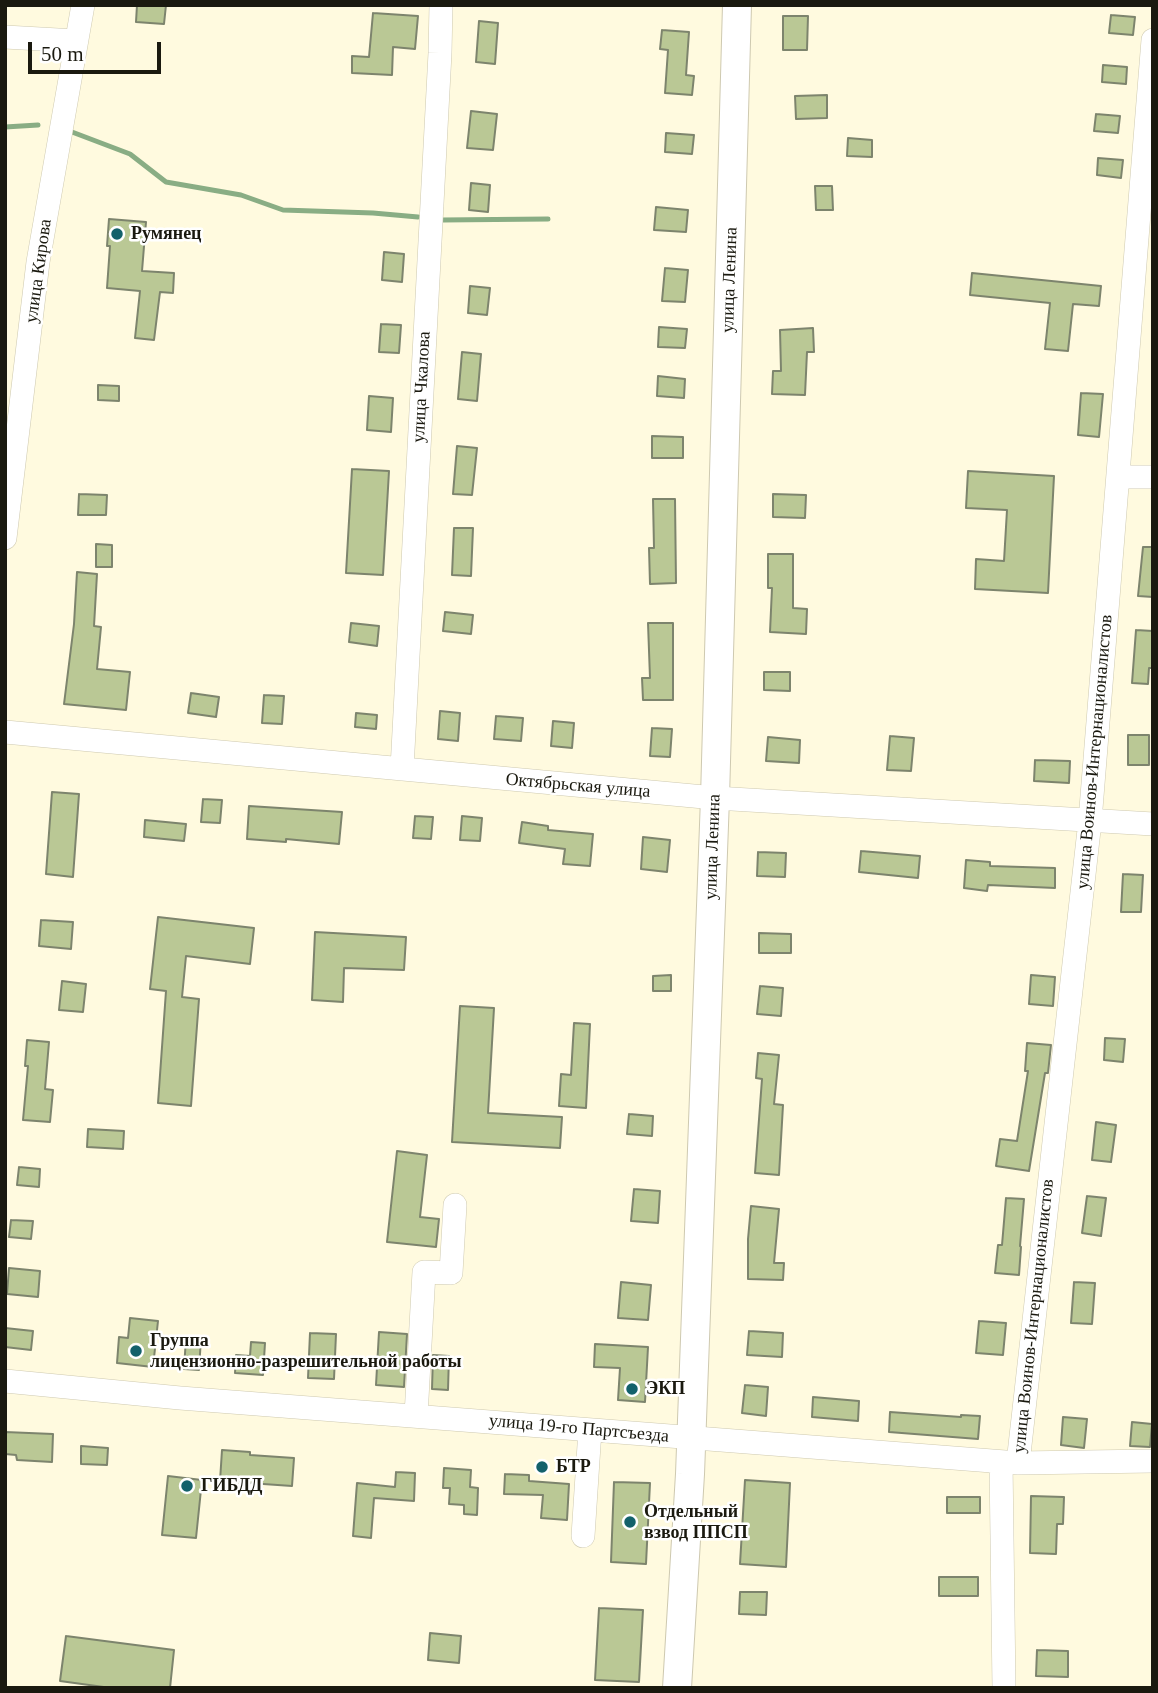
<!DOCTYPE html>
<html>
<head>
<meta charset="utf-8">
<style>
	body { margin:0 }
	#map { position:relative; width:1158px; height:1693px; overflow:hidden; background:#fffadf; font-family:Georgia,serif }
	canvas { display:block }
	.frame { position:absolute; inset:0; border:7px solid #1a190f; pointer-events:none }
	.scale { position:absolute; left:28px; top:42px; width:133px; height:32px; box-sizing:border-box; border:4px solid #1a190f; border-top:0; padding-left:9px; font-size:21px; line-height:24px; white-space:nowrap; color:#1a190f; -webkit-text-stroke:5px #fff; paint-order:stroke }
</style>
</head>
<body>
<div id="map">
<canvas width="1158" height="1693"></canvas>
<div class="frame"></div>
<div class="scale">50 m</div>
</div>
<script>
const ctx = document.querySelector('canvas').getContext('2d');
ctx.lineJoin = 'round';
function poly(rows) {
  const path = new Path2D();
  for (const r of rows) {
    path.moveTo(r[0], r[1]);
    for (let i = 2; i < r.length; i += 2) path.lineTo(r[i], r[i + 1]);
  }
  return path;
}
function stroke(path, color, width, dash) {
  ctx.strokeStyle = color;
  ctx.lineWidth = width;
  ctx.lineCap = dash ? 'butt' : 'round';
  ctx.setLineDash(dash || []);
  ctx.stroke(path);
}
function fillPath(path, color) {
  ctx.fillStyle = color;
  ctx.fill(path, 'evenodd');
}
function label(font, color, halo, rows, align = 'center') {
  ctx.font = font + ' Georgia,serif';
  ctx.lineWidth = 5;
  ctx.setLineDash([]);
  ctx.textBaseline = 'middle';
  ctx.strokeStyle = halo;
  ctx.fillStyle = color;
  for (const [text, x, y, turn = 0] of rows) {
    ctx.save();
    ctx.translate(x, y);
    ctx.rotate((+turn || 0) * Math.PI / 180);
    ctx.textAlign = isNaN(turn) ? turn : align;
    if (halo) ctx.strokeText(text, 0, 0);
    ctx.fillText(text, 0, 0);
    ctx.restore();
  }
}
const stream = poly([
	[5,127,38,125],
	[72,132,130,154,166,182,241,195,283,210,373,213,418,217],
	[442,220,548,219]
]);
const building = poly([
	[137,5,166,5,164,24,136,22,137,5],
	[373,13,418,16,415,49,393,47,392,75,352,73,352,56,369,57,373,13],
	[1111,15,1135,17,1133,35,1109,33,1111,15],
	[783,16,808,16,807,50,783,50,783,16],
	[479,21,498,23,495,64,476,62,479,21],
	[662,30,689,32,686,75,694,76,692,95,665,93,668,50,660,49,662,30],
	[1103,65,1127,67,1126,84,1102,82,1103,65],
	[827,95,827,118,796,119,795,96,827,95],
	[471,111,497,114,493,150,467,148,471,111],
	[1096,114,1120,116,1118,133,1094,131,1096,114],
	[666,133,694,135,692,154,665,152,666,133],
	[848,138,872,140,872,157,847,156,848,138],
	[1098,158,1123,160,1121,178,1097,175,1098,158],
	[471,183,490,185,488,212,469,210,471,183],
	[815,186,832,186,833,210,816,210,815,186],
	[656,207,688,210,686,232,654,230,656,207],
	[109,219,146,222,142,271,174,273,173,293,160,292,154,340,135,338,140,291,107,288,110,246,107,246,109,219],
	[384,252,404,254,402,282,382,280,384,252],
	[665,268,688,270,685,302,662,301,665,268],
	[972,273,1101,286,1099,306,1073,304,1068,351,1045,349,1050,303,970,295,972,273],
	[470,286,490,288,487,315,468,313,470,286],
	[381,324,401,325,399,353,379,352,381,324],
	[659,327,687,329,685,348,658,347,659,327],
	[813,328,814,352,807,352,805,395,772,394,773,371,781,371,780,330,813,328],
	[462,352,481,354,477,401,458,399,462,352],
	[658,376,685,379,684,398,657,396,658,376],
	[98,385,119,386,119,401,98,400,98,385],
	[1081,393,1103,394,1099,437,1078,435,1081,393],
	[369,396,393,398,391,432,367,430,369,396],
	[652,436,683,437,683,458,652,458,652,436],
	[457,446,477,448,472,495,453,494,457,446],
	[352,469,389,471,383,575,346,573,352,469],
	[968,471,1054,476,1048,593,975,589,976,559,1004,561,1007,510,966,508,968,471],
	[79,494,107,495,106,515,78,515,79,494],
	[773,494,806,495,805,518,773,517,773,494],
	[653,499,675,499,676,583,650,584,649,548,654,548,653,499],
	[454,528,473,528,471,576,452,575,454,528],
	[96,544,112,545,112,567,96,567,96,544],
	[1143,547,1153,547,1153,597,1138,596,1143,547],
	[768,554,793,554,793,608,807,609,806,634,770,632,772,588,768,588,768,554],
	[77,572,97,574,94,626,101,627,97,669,130,672,126,710,64,704,74,624,77,572],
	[445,612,473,615,471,634,443,631,445,612],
	[351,623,379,626,377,646,349,642,351,623],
	[648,623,673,623,673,700,643,700,642,678,650,678,648,623],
	[1136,630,1153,631,1153,668,1149,668,1148,684,1132,683,1136,630],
	[764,672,790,672,790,691,764,690,764,672],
	[191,693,219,697,216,717,188,713,191,693],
	[264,695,284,696,282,724,262,723,264,695],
	[440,711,460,713,458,741,438,739,440,711],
	[356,713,377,715,376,729,355,727,356,713],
	[496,716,523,718,521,741,494,739,496,716],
	[553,721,574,723,572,748,551,746,553,721],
	[652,728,672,729,670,757,650,756,652,728],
	[1128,735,1149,735,1149,765,1128,765,1128,735],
	[890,736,914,738,911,771,887,770,890,736],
	[768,737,800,740,799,763,766,761,768,737],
	[1035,760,1070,761,1069,783,1034,781,1035,760],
	[52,792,79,794,73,877,46,874,52,792],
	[203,799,222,800,220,823,201,822,203,799],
	[249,806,342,812,339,844,286,839,286,842,247,839,249,806],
	[415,816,433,817,431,839,413,838,415,816],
	[462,816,482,818,480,841,460,840,462,816],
	[145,820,186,824,184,841,144,837,145,820],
	[522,822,548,826,548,830,593,834,590,866,563,864,565,849,519,843,522,822],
	[643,837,670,840,667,872,641,869,643,837],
	[861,851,920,856,918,878,859,872,861,851],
	[758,852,786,853,785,877,757,876,758,852],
	[966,860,990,862,990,866,1055,868,1055,888,988,885,987,891,964,888,966,860],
	[1123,874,1143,875,1141,912,1121,912,1123,874],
	[158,917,254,928,250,964,186,956,182,997,199,999,191,1106,158,1103,166,991,150,989,158,917],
	[41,920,73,922,71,949,39,946,41,920],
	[315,932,406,937,404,970,344,968,343,1002,312,1000,315,932],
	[759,933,791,934,791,953,759,953,759,933],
	[671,975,671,991,653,991,653,976,671,975],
	[1031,975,1055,977,1053,1006,1029,1004,1031,975],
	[62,981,86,984,83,1012,59,1010,62,981],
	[760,986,783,988,781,1016,757,1014,760,986],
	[460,1006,494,1008,488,1113,562,1117,560,1148,452,1142,460,1006],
	[574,1023,590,1024,586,1108,559,1106,561,1074,571,1075,574,1023],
	[1105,1038,1125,1039,1123,1062,1104,1060,1105,1038],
	[27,1040,49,1042,45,1089,53,1090,50,1122,23,1120,28,1066,25,1066,27,1040],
	[1027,1043,1051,1045,1048,1073,1045,1073,1029,1171,996,1166,1000,1139,1017,1141,1028,1071,1025,1071,1027,1043],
	[758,1053,779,1055,774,1104,783,1105,779,1175,755,1173,762,1079,756,1078,758,1053],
	[629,1114,653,1116,652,1136,627,1134,629,1114],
	[1096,1122,1116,1125,1111,1162,1092,1160,1096,1122],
	[88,1129,124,1131,123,1149,87,1147,88,1129],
	[397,1151,427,1155,420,1217,439,1219,436,1247,387,1242,397,1151],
	[19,1167,40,1169,39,1187,17,1185,19,1167],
	[634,1189,660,1191,658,1223,631,1221,634,1189],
	[1087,1196,1106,1198,1101,1236,1082,1233,1087,1196],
	[1006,1198,1024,1199,1020,1246,1021,1247,1019,1275,995,1273,998,1245,1002,1245,1006,1198],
	[751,1206,779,1209,774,1263,784,1263,783,1280,748,1279,748,1239,751,1206],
	[11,1220,33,1221,31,1239,9,1237,11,1220],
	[9,1268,40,1271,38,1297,7,1294,9,1268],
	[621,1282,651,1285,648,1320,618,1318,621,1282],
	[1074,1282,1095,1283,1092,1324,1071,1323,1074,1282],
	[130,1318,158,1321,153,1367,117,1363,119,1337,128,1338,130,1318],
	[979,1321,1006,1323,1003,1355,976,1353,979,1321],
	[5,1328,33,1331,31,1350,5,1347,5,1328],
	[749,1331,783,1333,782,1357,747,1355,749,1331],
	[379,1332,407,1334,404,1387,376,1385,379,1332],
	[310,1333,336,1334,334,1379,308,1378,310,1333],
	[186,1338,201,1338,199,1370,184,1369,186,1338],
	[251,1342,265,1343,263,1375,235,1373,236,1355,250,1356,251,1342],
	[595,1344,648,1347,645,1402,618,1400,620,1368,594,1367,595,1344],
	[433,1355,449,1356,448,1390,432,1389,433,1355],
	[745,1385,768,1387,766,1416,742,1413,745,1385],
	[813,1397,859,1401,858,1421,812,1417,813,1397],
	[890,1412,961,1417,961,1415,980,1416,978,1439,889,1432,890,1412],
	[1063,1417,1087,1419,1084,1448,1061,1445,1063,1417],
	[1132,1422,1152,1424,1150,1447,1130,1446,1132,1422],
	[5,1432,53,1434,52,1462,17,1460,16,1455,5,1454,5,1432],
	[81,1446,108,1448,107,1465,81,1464,81,1446],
	[222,1450,250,1452,250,1455,294,1458,292,1486,220,1481,222,1450],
	[444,1468,471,1470,470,1487,478,1488,477,1515,464,1514,464,1505,449,1504,450,1488,443,1488,444,1468],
	[396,1472,415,1473,414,1501,374,1498,371,1538,353,1536,357,1483,395,1487,396,1472],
	[505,1474,529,1475,529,1481,569,1484,567,1520,541,1518,543,1495,504,1494,505,1474],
	[168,1476,202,1480,196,1538,162,1535,168,1476],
	[745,1480,790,1483,786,1567,740,1564,745,1480],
	[614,1482,650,1483,646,1564,611,1562,614,1482],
	[1031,1496,1064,1497,1063,1524,1057,1524,1056,1554,1030,1553,1031,1496],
	[947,1497,980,1497,980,1513,947,1513,947,1497],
	[939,1577,978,1577,978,1596,939,1596,939,1577],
	[740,1592,767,1592,766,1615,739,1614,740,1592],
	[599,1608,643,1610,639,1682,595,1680,599,1608],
	[430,1633,461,1636,459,1663,428,1660,430,1633],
	[66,1636,174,1650,170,1688,111,1688,60,1681,66,1636],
	[1037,1650,1068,1651,1068,1677,1036,1676,1037,1650]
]);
const minor = poly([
	[5,37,76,41],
	[1118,477,1153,477],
	[5,538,38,262,83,5],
	[5,732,715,798,1153,824],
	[402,769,440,53,441,5],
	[5,1381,180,1398,1018,1463,1153,1461],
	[416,1416,424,1272,451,1273,455,1205],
	[1001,1462,1004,1688],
	[1018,1463,1090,821,1153,40],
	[583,1536,590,1430]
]);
const major = poly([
	[677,1688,690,1474,715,798,737,5]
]);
const markers = [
	[117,234,7,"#13616b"],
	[136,1351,7,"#13616b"],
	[632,1389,7,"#13616b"],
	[542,1467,7,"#13616b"],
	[187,1486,7,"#13616b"],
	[630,1522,7,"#13616b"]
];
const poiNames = [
	["Румянец",131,234],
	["Группа",150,1341],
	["лицензионно-разрешительной работы",150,1362],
	["ЭКП",646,1389],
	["БТР",556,1467],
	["ГИБДД",201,1486],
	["Отдельный",644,1512],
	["взвод ППСП",644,1533]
];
const streetNames = [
	["улица Кирова",39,271,-82],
	["улица Ленина",730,280,-88],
	["улица Чкалова",422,387,-87],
	["улица Воинов-Интернационалистов",1095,752,-85],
	["Октябрьская улица",578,786,5],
	["улица Ленина",713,847,-88],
	["улица Воинов-Интернационалистов",1034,1316,-84],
	["улица 19-го Партсъезда",579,1429,5]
];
stroke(stream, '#89ad84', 5);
fillPath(building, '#bac895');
stroke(building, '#7d846d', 2);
stroke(minor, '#cec9b0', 24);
stroke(major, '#cec9b0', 30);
stroke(minor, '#fff', 23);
stroke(major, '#fff', 28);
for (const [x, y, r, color] of markers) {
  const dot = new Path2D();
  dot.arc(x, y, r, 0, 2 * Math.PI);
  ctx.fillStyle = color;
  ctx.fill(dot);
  stroke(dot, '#fff', 2.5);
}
label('bold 18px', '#1a190f', '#fff', poiNames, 'left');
label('18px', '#1a190f', '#fff', streetNames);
</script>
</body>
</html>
